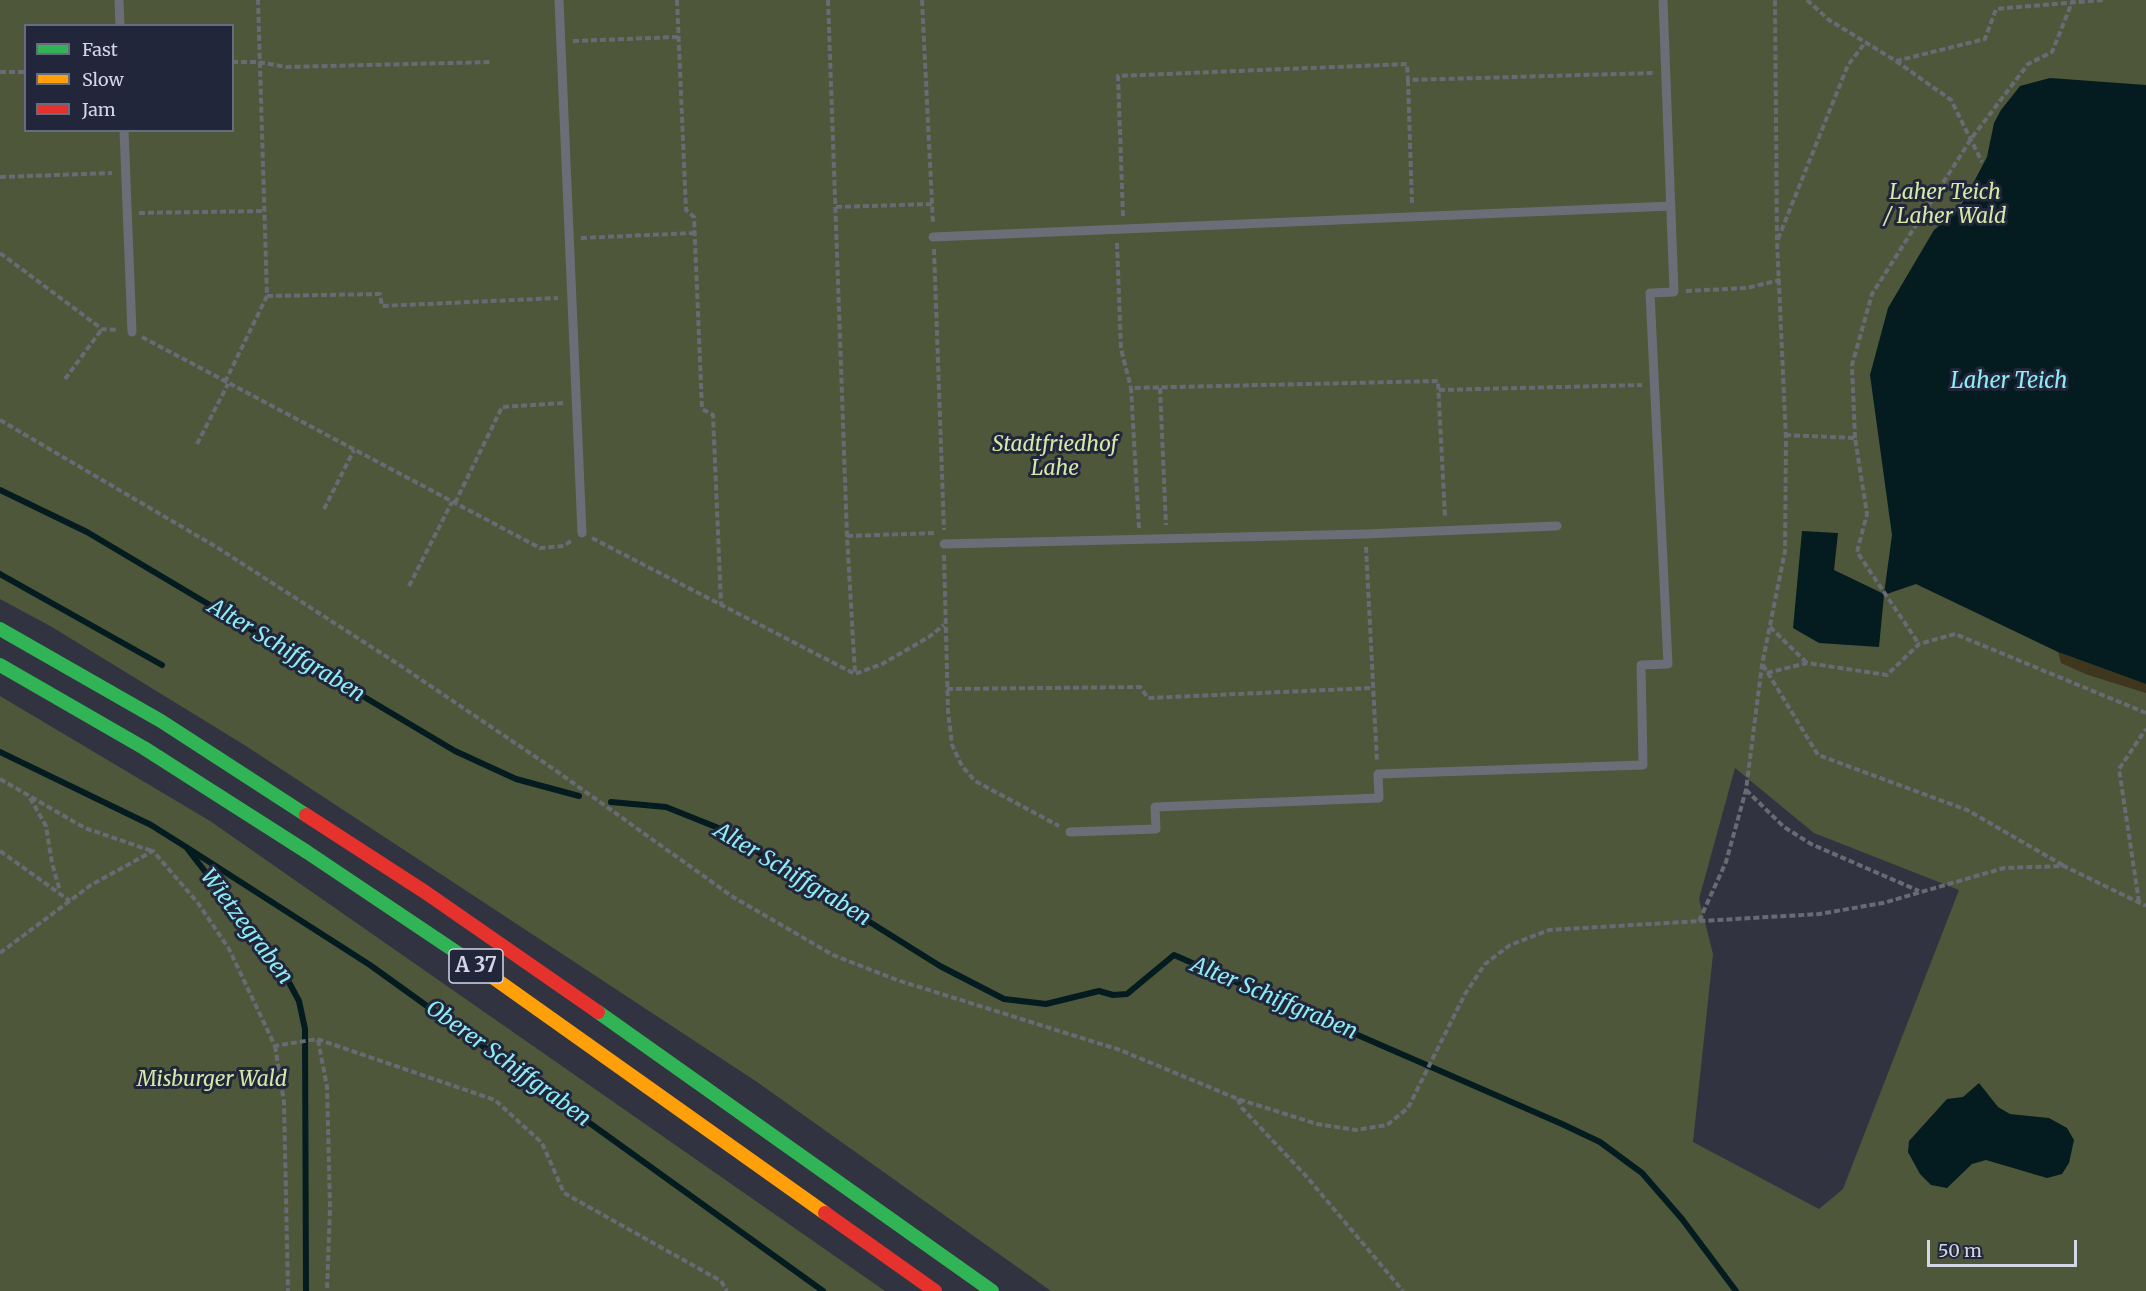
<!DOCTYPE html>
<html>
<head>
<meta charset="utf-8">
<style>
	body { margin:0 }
	#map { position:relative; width:2146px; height:1291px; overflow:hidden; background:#313440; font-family:Merriweather,serif }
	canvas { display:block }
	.legend { position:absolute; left:24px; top:24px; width:210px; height:108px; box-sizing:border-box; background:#21263b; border:2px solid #686c7f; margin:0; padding:8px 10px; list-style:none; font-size:18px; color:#d3d6e5 }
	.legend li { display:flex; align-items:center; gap:12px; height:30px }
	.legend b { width:30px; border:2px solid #686c7f }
	.scale { position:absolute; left:1927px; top:1240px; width:150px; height:27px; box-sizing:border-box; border:3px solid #d3d6e5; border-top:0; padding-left:8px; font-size:18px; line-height:21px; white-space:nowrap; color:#d3d6e5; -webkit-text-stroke:4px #21263b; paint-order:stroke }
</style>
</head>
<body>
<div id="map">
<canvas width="2146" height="1291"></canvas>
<ul class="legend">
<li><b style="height:8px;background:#30b455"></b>Fast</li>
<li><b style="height:8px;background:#ff9f0a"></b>Slow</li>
<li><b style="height:8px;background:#e5322d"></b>Jam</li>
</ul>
<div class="scale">50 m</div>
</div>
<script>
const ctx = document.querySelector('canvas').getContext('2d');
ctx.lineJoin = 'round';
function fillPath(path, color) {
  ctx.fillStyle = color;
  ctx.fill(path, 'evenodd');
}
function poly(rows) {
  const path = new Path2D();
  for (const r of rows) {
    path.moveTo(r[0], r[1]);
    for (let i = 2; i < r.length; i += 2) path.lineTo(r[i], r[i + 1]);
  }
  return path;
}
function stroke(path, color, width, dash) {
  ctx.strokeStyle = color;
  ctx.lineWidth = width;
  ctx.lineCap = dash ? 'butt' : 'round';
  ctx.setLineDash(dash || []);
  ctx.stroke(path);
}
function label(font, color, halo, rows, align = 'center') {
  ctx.font = font + ' Merriweather,serif';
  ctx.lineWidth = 6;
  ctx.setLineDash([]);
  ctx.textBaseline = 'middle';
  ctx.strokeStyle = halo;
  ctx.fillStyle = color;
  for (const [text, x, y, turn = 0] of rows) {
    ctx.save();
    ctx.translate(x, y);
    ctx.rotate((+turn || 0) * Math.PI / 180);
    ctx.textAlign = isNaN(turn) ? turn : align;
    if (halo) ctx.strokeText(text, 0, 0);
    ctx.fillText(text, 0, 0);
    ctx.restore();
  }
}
const green = poly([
	[0,0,2146,0,2146,1291,1051,1291,757,1082,246,746,52,627,0,599],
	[26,26,232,26,232,130,26,130],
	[1735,768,1814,833,1959,890,1843,1189,1819,1209,1693,1142,1713,954,1699,899],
	[0,696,210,821,885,1291,0,1291]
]);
const sand = poly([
	[2058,652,2146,684,2146,693,2088,675,2061,663]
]);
const water = poly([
	[2050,78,2146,85,2146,684,2058,652,1916,584,1884,595,1879,647,1819,643,1793,628,1802,531,1838,533,1834,570,1884,594,1892,535,1870,375,1888,308,1934,230,1958,210,1968,193,1987,157,1994,123,2001,110,2020,86],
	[1979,1083,1998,1107,2010,1114,2049,1118,2067,1128,2074,1140,2069,1163,2062,1174,2047,1178,1986,1160,1972,1164,1947,1188,1931,1185,1920,1174,1908,1152,1909,1141,1947,1099,1963,1097]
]);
const stream = poly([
	[0,490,87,532,455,751,516,779,579,796],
	[0,574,162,665],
	[0,752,151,825,186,847,284,973,299,1001,305,1029,306,1291],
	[611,802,666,807,721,829,940,966,1004,999,1046,1004,1099,991,1113,995,1127,994,1174,955,1562,1124,1600,1142,1642,1173,1682,1219,1736,1291],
	[186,847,370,965,823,1291]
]);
const path = poly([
	[677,0,686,210,694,217,702,409,713,415,721,604],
	[828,0,847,536,855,673],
	[922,0,933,224],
	[1807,0,1829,20,1896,61,1985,39,1996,9,2103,0],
	[573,41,678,37],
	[1896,61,1951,100,1982,162],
	[232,62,258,62,286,67,492,62],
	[0,72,26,72],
	[1408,80,1412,205],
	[0,177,112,173],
	[836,207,933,204],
	[139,213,265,211],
	[1123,216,1118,76,1407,64,1408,80,1654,73],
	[581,238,694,233],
	[1778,239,1848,65,1865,43],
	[1117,243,1121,349,1131,388],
	[934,249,944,530],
	[0,253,102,329,118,330],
	[1686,291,1747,288,1780,280],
	[267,296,380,294,382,306,558,298],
	[142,337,540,548,564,546,572,540],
	[65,379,102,329],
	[225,382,267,296,258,0],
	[1160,388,1166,525],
	[1439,390,1642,385],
	[0,420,218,548,398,664,555,770,733,897,833,955,897,980,1120,1050,1238,1099,1317,1124,1356,1130,1387,1125,1408,1108,1465,994,1485,964,1510,945,1549,930,1819,914,1883,903,2004,868,2064,866,2146,906],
	[1785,435,1855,438,1867,514,1857,552,1919,644],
	[1855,438,1852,365,1872,294,1971,139,2028,64,2052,52,2073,0],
	[197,444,228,384],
	[455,503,502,407,563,403],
	[324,509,354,450],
	[1139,528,1131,388,1438,381,1445,517],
	[847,536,937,533],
	[592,538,855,674,882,664,929,637,944,625],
	[1366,547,1377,762],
	[944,555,948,711,952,745,962,766,975,781,1059,826],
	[409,586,452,502],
	[1770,627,1806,662],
	[1763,665,1818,755,1967,810,2064,866],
	[1767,673,1807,663,1887,675,1919,644,1955,634,2146,713],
	[947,689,1140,687,1148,698,1372,688],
	[0,779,85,828,152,851],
	[1746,790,1784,827,1811,844,1919,891],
	[30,798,46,826,52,863,60,891],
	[0,851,70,901],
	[2139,902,2119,769,2146,729],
	[1699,921,1726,862,1746,790,1762,665,1785,551,1786,439,1777,241,1775,0],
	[0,953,91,885,153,851,198,903,229,949,275,1046,317,1039,495,1100,542,1143,564,1193,721,1281,727,1291],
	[318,1040,327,1087,330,1208,327,1291],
	[275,1046,284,1102,288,1291],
	[1238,1099,1241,1107,1306,1176,1403,1291]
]);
const lane = poly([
	[119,0,120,26],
	[559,0,582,533],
	[124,130,132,332],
	[933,237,1671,206],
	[944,544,1365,534,1557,526],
	[1070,832,1156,829,1155,807,1379,798,1378,774,1643,765,1641,665,1668,664,1650,293,1674,292,1663,0]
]);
const fast = poly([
	[0,629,161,721,306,815],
	[0,665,144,748,307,852,477,966],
	[598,1012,992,1291]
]);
const slow = poly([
	[477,966,825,1213]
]);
const jam = poly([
	[306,815,425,892,598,1012],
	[825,1213,935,1291]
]);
const shields = [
	[476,966,54]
];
const shieldNames = [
	["A 37",476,966]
];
const parkNames = [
	["Laher Teich",1945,193],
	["/ Laher Wald",1945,217],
	["Stadtfriedhof",1055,445],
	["Lahe",1055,469],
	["Misburger Wald",212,1080]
];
const waterNames = [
	["Laher Teich",2009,382],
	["Alter Schiffgraben",286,651,31],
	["Alter Schiffgraben",792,875,31],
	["Wietzegraben",246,927,53],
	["Alter Schiffgraben",1274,999,23],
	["Oberer Schiffgraben",508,1064,36]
];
fillPath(green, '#4e573a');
fillPath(sand, '#3f371d');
fillPath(water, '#041c1f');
stroke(stream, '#041c1f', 6);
stroke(path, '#686b74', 4, [6, 3]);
stroke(lane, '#6b6e77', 9);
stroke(fast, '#30b455', 14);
stroke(slow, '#ff9f0a', 14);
stroke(jam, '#e5322d', 14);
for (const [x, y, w] of shields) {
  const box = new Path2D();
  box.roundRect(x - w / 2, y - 17, w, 34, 4.5);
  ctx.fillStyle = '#21263b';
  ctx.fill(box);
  stroke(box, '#d3d6e5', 1.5);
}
label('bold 20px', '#d3d6e5', null, shieldNames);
label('italic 21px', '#d5e9a7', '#21263b', parkNames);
label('italic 22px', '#8eecf4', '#21263b', waterNames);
</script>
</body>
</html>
